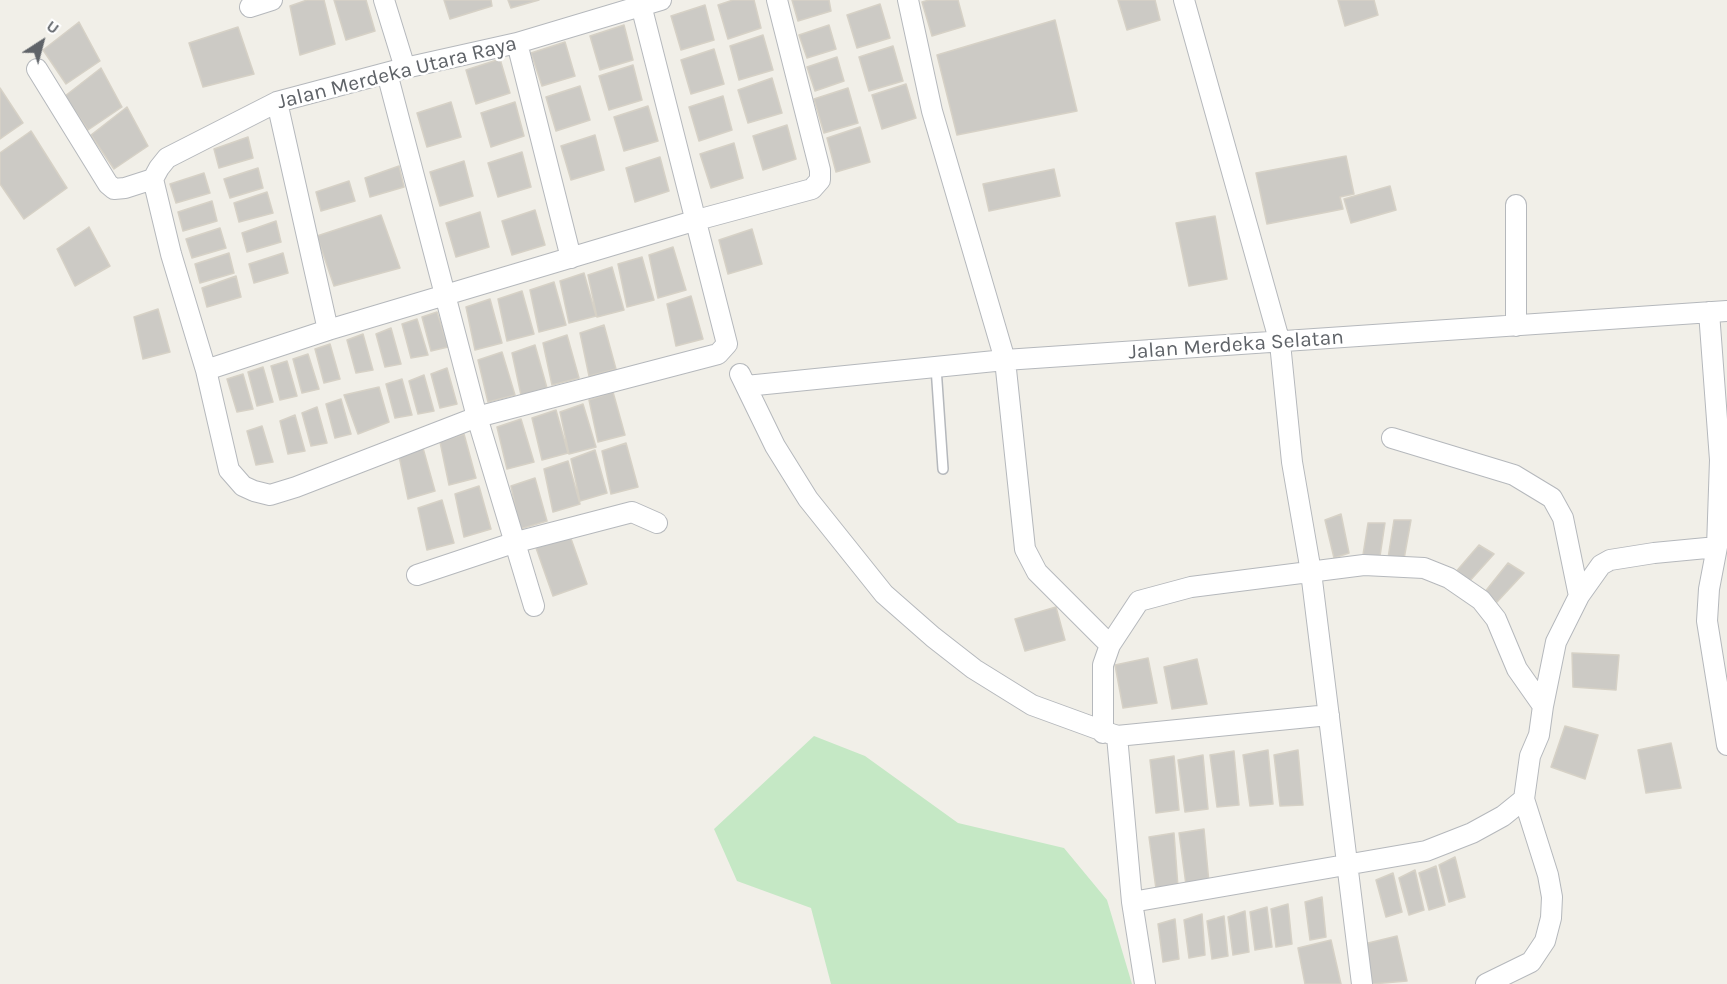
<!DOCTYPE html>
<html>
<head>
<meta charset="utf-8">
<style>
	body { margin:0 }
	#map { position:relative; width:1727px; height:984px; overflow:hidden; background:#f1efe8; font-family:Karla,sans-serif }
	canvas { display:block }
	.north { position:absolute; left:12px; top:12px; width:60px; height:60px; -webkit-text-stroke:4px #fff; paint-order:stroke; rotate:36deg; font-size:16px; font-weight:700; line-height:24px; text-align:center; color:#5f6368 }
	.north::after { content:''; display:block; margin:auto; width:21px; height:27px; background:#5f6368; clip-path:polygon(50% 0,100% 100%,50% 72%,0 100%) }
</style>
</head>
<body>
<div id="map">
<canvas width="1727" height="984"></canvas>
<div class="north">U</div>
</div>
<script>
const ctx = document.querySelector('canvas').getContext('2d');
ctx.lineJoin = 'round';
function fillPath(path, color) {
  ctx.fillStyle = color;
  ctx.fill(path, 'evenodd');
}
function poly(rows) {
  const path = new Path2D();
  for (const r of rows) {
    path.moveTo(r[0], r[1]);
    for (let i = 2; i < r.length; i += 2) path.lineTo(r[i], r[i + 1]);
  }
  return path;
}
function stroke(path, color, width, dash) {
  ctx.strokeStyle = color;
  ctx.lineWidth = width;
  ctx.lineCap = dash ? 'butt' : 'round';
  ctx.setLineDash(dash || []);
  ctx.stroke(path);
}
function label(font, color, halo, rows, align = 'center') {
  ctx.font = font + ' Karla,sans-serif';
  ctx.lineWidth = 5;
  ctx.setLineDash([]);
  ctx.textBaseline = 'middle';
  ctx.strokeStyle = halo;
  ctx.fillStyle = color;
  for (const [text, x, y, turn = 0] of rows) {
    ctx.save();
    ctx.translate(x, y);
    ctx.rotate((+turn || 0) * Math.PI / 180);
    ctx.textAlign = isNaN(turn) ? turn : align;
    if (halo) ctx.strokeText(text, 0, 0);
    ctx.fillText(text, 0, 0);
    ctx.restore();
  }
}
const green = poly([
	[814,736,865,756,958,823,1064,848,1107,900,1132,984,831,984,811,908,737,881,714,829]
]);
const building = poly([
	[307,0,324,0,335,44,300,55,290,6,307,0],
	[334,0,366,0,375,31,346,40,334,0],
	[444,0,491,0,492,6,450,19,444,0],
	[508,0,539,0,511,8,508,0],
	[733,0,754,0,761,28,728,39,718,5,733,0],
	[792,0,829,0,831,11,798,21,792,0],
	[929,0,958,0,965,26,932,36,922,2,929,0],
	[1118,0,1155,0,1160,20,1127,30,1118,0],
	[1338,0,1374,0,1378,15,1345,26,1338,0],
	[880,4,890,38,857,48,847,15,880,4],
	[705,5,714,40,681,50,671,16,705,5],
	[1055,20,1077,111,957,135,937,55,1055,20],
	[79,22,100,61,66,84,43,50,79,22],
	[624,25,633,60,600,70,590,36,624,25],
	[829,25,836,49,807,58,799,35,829,25],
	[238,27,254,74,203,87,189,43,238,27],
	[763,35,773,70,739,80,730,46,763,35],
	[565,42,575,76,542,86,531,53,565,42],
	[893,46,903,81,869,91,859,57,893,46],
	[714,49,724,84,691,94,681,60,714,49],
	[837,57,844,81,815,91,807,67,837,57],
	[500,59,510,93,476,104,466,70,500,59],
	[633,65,642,100,609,110,599,76,633,65],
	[101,68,122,107,88,130,65,96,101,68],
	[772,78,782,113,748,123,738,90,772,78],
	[906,84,916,118,882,129,872,95,906,84],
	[580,86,590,120,556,131,546,97,580,86],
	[0,88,23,123,0,139,0,88],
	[848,88,858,123,824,133,814,99,848,88],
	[723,96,732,130,699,141,689,107,723,96],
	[451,102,461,137,427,147,417,113,451,102],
	[515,102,524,136,491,147,481,113,515,102],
	[648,106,658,141,624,151,614,117,648,106],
	[127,107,148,146,114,169,91,135,127,107],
	[787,125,796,159,763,170,753,136,787,125],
	[860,127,870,162,836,172,827,138,860,127],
	[31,131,67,188,24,219,0,184,0,153,31,131],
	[595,135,604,170,571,180,561,146,595,135],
	[248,137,253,158,219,168,214,149,248,137],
	[734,143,743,178,711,188,700,154,734,143],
	[522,152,531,187,498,197,488,163,522,152],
	[1346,156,1354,194,1340,197,1343,209,1267,224,1256,173,1346,156],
	[660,157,669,191,635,202,626,168,660,157],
	[464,161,473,196,440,206,430,172,464,161],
	[399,166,404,187,370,197,365,178,399,166],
	[258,168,263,188,230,198,224,179,258,168],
	[1054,169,1060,196,989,211,983,184,1054,169],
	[204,173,210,193,176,203,170,184,204,173],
	[349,181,355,201,321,211,316,192,349,181],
	[1390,186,1396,210,1351,223,1344,199,1390,186],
	[267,192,273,213,239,222,234,203,267,192],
	[212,201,217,221,183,231,178,212,212,201],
	[535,210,545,245,512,255,502,221,535,210],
	[480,212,489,247,456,257,446,223,480,212],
	[381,215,400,268,334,286,317,236,381,215],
	[1215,216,1227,279,1189,286,1176,223,1215,216],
	[276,221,281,242,247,252,242,233,276,221],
	[89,227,110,266,75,286,57,249,89,227],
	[220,228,226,248,192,258,186,239,220,228],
	[752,229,762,264,728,274,719,240,752,229],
	[673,247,686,290,658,298,649,255,673,247],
	[229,253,234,273,200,283,195,264,229,253],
	[283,253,288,273,254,283,249,264,283,253],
	[642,257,654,300,627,307,618,264,642,257],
	[612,267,624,310,597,317,588,275,612,267],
	[584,273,596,316,569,323,560,281,584,273],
	[236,276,241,297,207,307,202,288,236,276],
	[554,282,566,325,539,332,530,290,554,282],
	[522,291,534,334,507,341,498,299,522,291],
	[691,296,703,339,676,346,667,304,691,296],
	[490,299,502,343,475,350,466,307,490,299],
	[158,309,170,352,143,359,134,317,158,309],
	[437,312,448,347,431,351,422,317,437,312],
	[417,319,428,355,411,358,402,324,417,319],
	[604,325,616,369,589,376,580,333,604,325],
	[391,328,401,364,385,367,376,334,391,328],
	[363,334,373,370,356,373,347,340,363,334],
	[567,335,579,378,552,385,543,343,567,335],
	[330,344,340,379,324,383,315,349,330,344],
	[535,345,547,388,521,395,512,353,535,345],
	[502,352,515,395,488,402,478,360,502,352],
	[308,354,319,389,302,393,293,359,308,354],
	[287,361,297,396,280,400,271,366,287,361],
	[263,367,273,402,257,406,248,372,263,367],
	[447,368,457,404,440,408,431,374,447,368],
	[243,374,253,409,237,412,227,379,243,374],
	[424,375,434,411,418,414,409,381,424,375],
	[402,379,412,415,395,418,386,384,402,379],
	[379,387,389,422,358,434,344,395,379,387],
	[613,392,625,435,598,442,589,400,613,392],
	[341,399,351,434,335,438,326,404,341,399],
	[583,404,596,447,569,454,560,412,583,404],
	[317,407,327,443,311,446,302,413,317,407],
	[556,410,568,453,542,460,532,418,556,410],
	[295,415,305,451,288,454,280,421,295,415],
	[521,419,534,462,507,469,497,427,521,419],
	[262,426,273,462,256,465,247,431,262,426],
	[464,434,476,478,449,485,440,442,464,434],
	[626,443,638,487,611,494,602,451,626,443],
	[423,448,435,491,408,499,399,456,423,448],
	[595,450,607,493,580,501,571,459,595,450],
	[568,461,580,504,553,512,544,469,568,461],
	[535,478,547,521,520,529,511,486,535,478],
	[479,486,491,529,464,537,455,494,479,486],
	[442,500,454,543,427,550,418,508,442,500],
	[1341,514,1349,553,1334,558,1325,520,1341,514],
	[1394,520,1411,520,1404,559,1388,558,1394,520],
	[1368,523,1385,523,1379,563,1362,561,1368,523],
	[569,533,587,584,553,596,535,545,569,533],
	[1479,545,1494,554,1467,584,1454,574,1479,545],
	[1508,563,1524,573,1497,602,1484,593,1508,563],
	[1056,607,1065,640,1025,651,1015,619,1056,607],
	[1572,653,1619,655,1616,690,1573,687,1572,653],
	[1148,658,1157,703,1123,708,1115,665,1148,658],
	[1197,659,1207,704,1172,709,1164,667,1197,659],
	[1565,726,1598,735,1585,779,1551,767,1565,726],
	[1671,743,1681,788,1646,793,1638,750,1671,743],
	[1268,750,1273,804,1250,806,1243,755,1268,750],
	[1298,750,1303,805,1280,806,1274,755,1298,750],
	[1234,751,1239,805,1217,807,1210,755,1234,751],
	[1203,755,1208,809,1185,812,1178,760,1203,755],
	[1174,756,1179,810,1156,813,1150,760,1174,756],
	[1204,829,1209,883,1186,885,1179,833,1204,829],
	[1174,833,1178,887,1156,889,1149,837,1174,833],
	[1455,857,1465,897,1449,902,1439,865,1455,857],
	[1436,866,1445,905,1429,910,1419,873,1436,866],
	[1415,870,1424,910,1409,915,1399,878,1415,870],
	[1393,873,1402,912,1386,917,1376,880,1393,873],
	[1322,897,1326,937,1310,940,1305,902,1322,897],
	[1288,904,1292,944,1276,947,1271,909,1288,904],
	[1267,907,1272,947,1255,950,1250,912,1267,907],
	[1245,911,1249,952,1233,955,1228,917,1245,911],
	[1202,914,1205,955,1189,958,1184,920,1202,914],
	[1224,916,1228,956,1212,959,1207,921,1224,916],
	[1175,919,1179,959,1163,962,1158,924,1175,919],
	[1397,936,1407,981,1372,984,1364,944,1397,936],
	[1331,940,1341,984,1305,984,1298,948,1331,940]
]);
const service = poly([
	[936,367,943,469]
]);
const minor = poly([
	[384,0,405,68],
	[908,0,932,111,1005,360,1025,549,1037,572,1110,645],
	[1184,0,1280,343,1292,462,1311,572,1362,984],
	[250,7,272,0],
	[517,43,571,258],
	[37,69,108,184,114,189,125,188,153,179],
	[387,73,477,417,296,487,270,495,254,491,243,486,229,470,206,370,171,254,153,179,159,168,167,158,277,102,405,68,517,43,661,0],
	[277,102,328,330],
	[1516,205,1516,326],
	[1709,312,1720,460,1717,547,1709,589,1707,621,1727,745],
	[206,370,328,330,697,220,812,189,820,180,820,170,777,0],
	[740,374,775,446,808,499,884,594,933,637,974,669,1032,705,1117,736,1329,715],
	[746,386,1005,360,1727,311],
	[1392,438,1514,475,1552,498,1563,518,1579,596],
	[417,575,513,543,632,512,657,523],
	[534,606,477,417,718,354,727,344,641,5],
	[1543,706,1556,642,1579,596,1601,565,1610,560,1654,553,1717,547],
	[1103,733,1103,665,1110,645,1139,601,1191,587,1364,565,1424,568,1449,578,1481,600,1496,619,1517,669,1543,706,1539,735,1530,756,1524,799,1503,816,1472,833,1426,851,1132,902],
	[1117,736,1132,902,1145,984],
	[1486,984,1531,962,1545,941,1551,918,1552,897,1548,875,1524,799]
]);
const streetNames = [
	["Jalan Merdeka Utara Raya",397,73,-14],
	["Jalan Merdeka Selatan",1236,345,-4]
];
fillPath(green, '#c5e8c5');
fillPath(building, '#cccac5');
stroke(building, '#d6d1c6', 1.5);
stroke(service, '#b5b8bc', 12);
stroke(minor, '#b5b8bc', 22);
stroke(service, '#fff', 9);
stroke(minor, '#fff', 20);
label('21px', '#5f6368', '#fff', streetNames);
</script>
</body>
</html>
